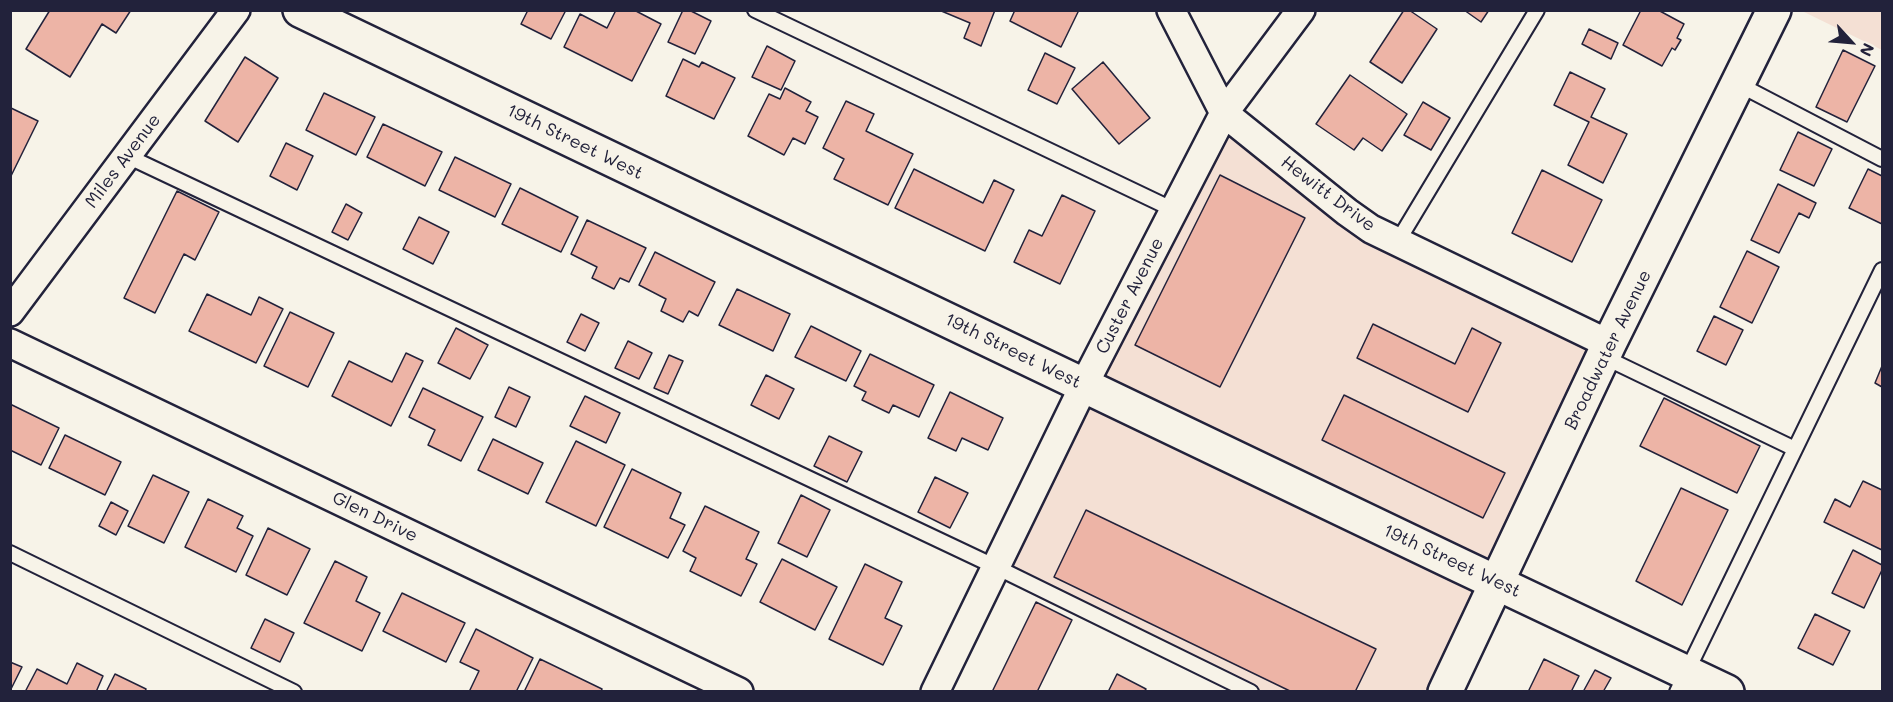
<!DOCTYPE html>
<html>
<head>
<meta charset="utf-8">
<style>
	body { margin:0 }
	#map { position:relative; width:1893px; height:702px; overflow:hidden; background:#f7f3e8; font-family:Mali,sans-serif }
	canvas { display:block }
	.frame { position:absolute; inset:0; border:12px solid #22223b; pointer-events:none }
	.north { position:absolute; left:1821px; top:12px; width:60px; height:60px; -webkit-text-stroke:4px #f7f3e8; paint-order:stroke; rotate:116deg; font-size:16px; font-weight:700; line-height:24px; text-align:center; color:#22223b }
	.north::after { content:''; display:block; margin:auto; width:21px; height:27px; background:#22223b; clip-path:polygon(50% 0,100% 100%,50% 72%,0 100%) }
</style>
</head>
<body>
<div id="map">
<canvas width="1893" height="702"></canvas>
<div class="frame"></div>
<div class="north">N</div>
</div>
<script>
const ctx = document.querySelector('canvas').getContext('2d');
ctx.lineJoin = 'round';
function fillPath(path, color) {
  ctx.fillStyle = color;
  ctx.fill(path, 'evenodd');
}
function poly(rows) {
  const path = new Path2D();
  for (const r of rows) {
    path.moveTo(r[0], r[1]);
    for (let i = 2; i < r.length; i += 2) path.lineTo(r[i], r[i + 1]);
  }
  return path;
}
function stroke(path, color, width, dash) {
  ctx.strokeStyle = color;
  ctx.lineWidth = width;
  ctx.lineCap = dash ? 'butt' : 'round';
  ctx.setLineDash(dash || []);
  ctx.stroke(path);
}
function label(font, color, halo, rows, align = 'center') {
  ctx.font = font + ' Mali,sans-serif';
  ctx.lineWidth = 5;
  ctx.setLineDash([]);
  ctx.textBaseline = 'middle';
  ctx.strokeStyle = halo;
  ctx.fillStyle = color;
  for (const [text, x, y, turn = 0] of rows) {
    ctx.save();
    ctx.translate(x, y);
    ctx.rotate((+turn || 0) * Math.PI / 180);
    ctx.textAlign = isNaN(turn) ? turn : align;
    if (halo) ctx.strokeText(text, 0, 0);
    ctx.fillText(text, 0, 0);
    ctx.restore();
  }
}
const built = poly([
	[1802,11,1882,11,1882,50],
	[1224,113,1347,212,1609,344,1445,691,1251,691,996,567]
]);
const building = poly([
	[50,10,131,10,116,33,102,24,70,77,26,49,50,10],
	[528,10,566,10,551,39,521,24,528,10],
	[616,10,634,10,661,24,632,81,564,47,580,14,607,28,616,10],
	[683,10,689,10,711,21,695,54,668,42,683,10],
	[939,10,995,10,981,46,964,38,970,23,939,10],
	[1015,10,1079,10,1061,47,1010,21,1015,10],
	[1404,10,1409,10,1437,29,1402,83,1370,62,1404,10],
	[1464,10,1489,10,1481,22,1464,10],
	[1641,10,1658,10,1684,24,1677,38,1681,40,1675,50,1672,48,1662,66,1623,45,1641,10],
	[1589,29,1618,43,1611,59,1582,44,1589,29],
	[767,46,795,61,781,90,752,77,767,46],
	[1843,50,1875,66,1847,122,1816,107,1843,50],
	[1045,53,1075,68,1057,104,1028,90,1045,53],
	[245,57,278,78,238,142,205,121,245,57],
	[683,59,699,67,702,62,735,78,714,119,666,96,683,59],
	[1103,62,1150,118,1119,144,1072,89,1103,62],
	[1570,72,1605,89,1591,117,1627,134,1603,183,1568,165,1589,122,1554,105,1570,72],
	[1350,75,1407,114,1382,151,1363,138,1354,150,1316,124,1350,75],
	[785,88,811,102,806,111,818,117,805,144,793,138,784,155,748,136,769,94,780,99,785,88],
	[324,93,375,117,356,155,306,130,324,93],
	[846,101,874,114,866,131,913,154,888,205,834,179,844,159,823,148,846,101],
	[1423,102,1450,118,1431,150,1404,135,1423,102],
	[11,108,38,121,10,178,10,109,11,108],
	[383,124,442,152,425,186,367,157,383,124],
	[1798,132,1832,149,1814,186,1780,170,1798,132],
	[286,143,313,156,297,190,270,176,286,143],
	[455,157,511,184,495,217,439,190,455,157],
	[914,169,983,203,994,180,1014,190,985,251,895,208,914,169],
	[1868,169,1882,176,1882,224,1849,208,1868,169],
	[1542,170,1602,200,1572,262,1512,233,1542,170],
	[1220,175,1305,218,1220,387,1135,345,1220,175],
	[1778,184,1816,203,1809,218,1799,213,1779,253,1751,240,1778,184],
	[520,188,578,217,561,252,502,224,520,188],
	[177,191,219,212,195,260,184,254,155,313,124,298,177,191],
	[1062,195,1095,211,1060,284,1014,262,1029,230,1042,236,1062,195],
	[346,204,362,213,348,240,332,232,346,204],
	[419,217,449,232,433,264,403,249,419,217],
	[587,220,646,248,629,282,620,278,614,289,592,278,597,267,571,254,587,220],
	[1747,251,1779,267,1752,323,1720,307,1747,251],
	[655,252,715,282,698,316,689,311,683,322,661,311,666,299,639,285,655,252],
	[737,289,790,314,773,351,719,325,737,289],
	[207,294,251,315,259,297,283,309,256,363,189,331,207,294],
	[290,312,334,333,308,387,264,366,290,312],
	[581,314,599,323,585,351,567,342,581,314],
	[1714,316,1743,330,1726,365,1697,351,1714,316],
	[1373,324,1455,364,1472,328,1501,343,1468,412,1357,358,1373,324],
	[811,326,861,351,846,381,795,357,811,326],
	[456,328,488,345,470,379,438,363,456,328],
	[628,341,652,353,639,379,615,368,628,341],
	[406,353,423,361,391,426,332,396,349,361,392,382,406,353],
	[870,354,934,385,919,417,893,405,889,413,862,400,866,392,854,386,870,354],
	[669,355,683,361,668,394,654,388,669,355],
	[1882,366,1882,387,1875,383,1882,366],
	[766,375,794,389,779,419,751,405,766,375],
	[509,387,530,397,516,427,495,417,509,387],
	[423,388,483,417,461,461,428,445,435,430,409,417,423,388],
	[950,392,1003,418,988,450,962,438,956,451,928,438,950,392],
	[1344,395,1505,473,1483,518,1322,440,1344,395],
	[585,396,620,413,606,443,570,426,585,396],
	[1664,398,1760,446,1737,493,1640,446,1664,398],
	[10,404,59,428,41,465,10,450,10,404],
	[65,435,121,462,105,495,49,468,65,435],
	[829,436,862,452,847,482,814,466,829,436],
	[493,439,543,463,528,494,478,470,493,439],
	[576,441,625,465,596,526,546,502,576,441],
	[632,469,681,493,670,518,685,525,668,558,604,527,632,469],
	[153,475,189,492,164,543,128,526,153,475],
	[935,477,968,493,950,528,918,512,935,477],
	[1863,481,1882,490,1882,550,1824,522,1835,499,1850,507,1863,481],
	[1681,488,1728,510,1682,605,1636,581,1681,488],
	[801,495,830,510,807,557,778,543,801,495],
	[208,499,243,516,237,528,253,536,236,572,185,547,208,499],
	[111,502,128,511,116,535,99,526,111,502],
	[705,506,759,532,746,559,757,564,741,596,690,571,696,558,683,551,705,506],
	[1086,510,1376,649,1355,692,1292,692,1054,577,1086,510],
	[268,528,310,549,287,595,246,575,268,528],
	[1853,550,1882,565,1882,570,1864,608,1832,593,1853,550],
	[782,559,837,587,815,630,760,602,782,559],
	[335,561,367,577,356,601,380,613,362,651,304,623,335,561],
	[865,564,902,582,885,618,902,626,883,665,829,639,865,564],
	[402,593,465,623,446,662,383,631,402,593],
	[1036,602,1072,620,1037,692,992,692,1036,602],
	[1815,614,1850,631,1833,665,1798,648,1815,614],
	[265,619,294,633,280,662,251,648,265,619],
	[476,629,533,658,516,692,469,692,479,671,460,662,476,629],
	[540,659,602,689,601,692,524,692,540,659],
	[1544,659,1579,676,1571,692,1528,692,1544,659],
	[10,662,22,667,10,691,10,662],
	[77,663,103,676,96,692,25,692,37,669,67,684,77,663],
	[1595,670,1611,678,1603,692,1583,692,1595,670],
	[115,674,146,689,145,692,106,692,115,674],
	[1117,674,1146,689,1144,692,1108,692,1117,674]
]);
const service = poly([
	[755,10,1174,210],
	[1738,84,1882,159],
	[127,156,996,567,1251,692],
	[1398,241,1537,10],
	[1604,357,1795,449],
	[10,553,294,692],
	[1677,692,1882,270]
]);
const minor = poly([
	[1171,10,1224,113,1347,212,1371,229,1609,344],
	[10,312,236,10],
	[10,343,739,692],
	[935,692,1091,371,1224,113,1301,10]
]);
const tertiary = poly([
	[300,10,1459,565,1727,692]
]);
const secondary = poly([
	[1445,692,1609,344,1774,10]
]);
const streetNames = [
	["19th Street West",575,142,26],
	["Miles Avenue",123,161,-53],
	["Hewitt Drive",1328,194,37],
	["Custer Avenue",1130,296,-63],
	["Broadwater Avenue",1608,350,-64],
	["19th Street West",1013,351,26],
	["Glen Drive",375,517,26],
	["19th Street West",1452,561,25]
];
fillPath(built, '#f4e0d4');
fillPath(building, '#edb4a6');
stroke(building, '#22223b', 1.5);
stroke(service, '#22223b', 18);
stroke(minor, '#22223b', 32);
stroke(tertiary, '#22223b', 38);
stroke(secondary, '#22223b', 38);
stroke(service, '#f7f3e8', 14);
stroke(minor, '#f7f3e8', 27);
stroke(tertiary, '#f7f3e8', 33);
stroke(secondary, '#f7f3e8', 33);
label('18px', '#22223b', '#f7f3e8', streetNames);
</script>
</body>
</html>
